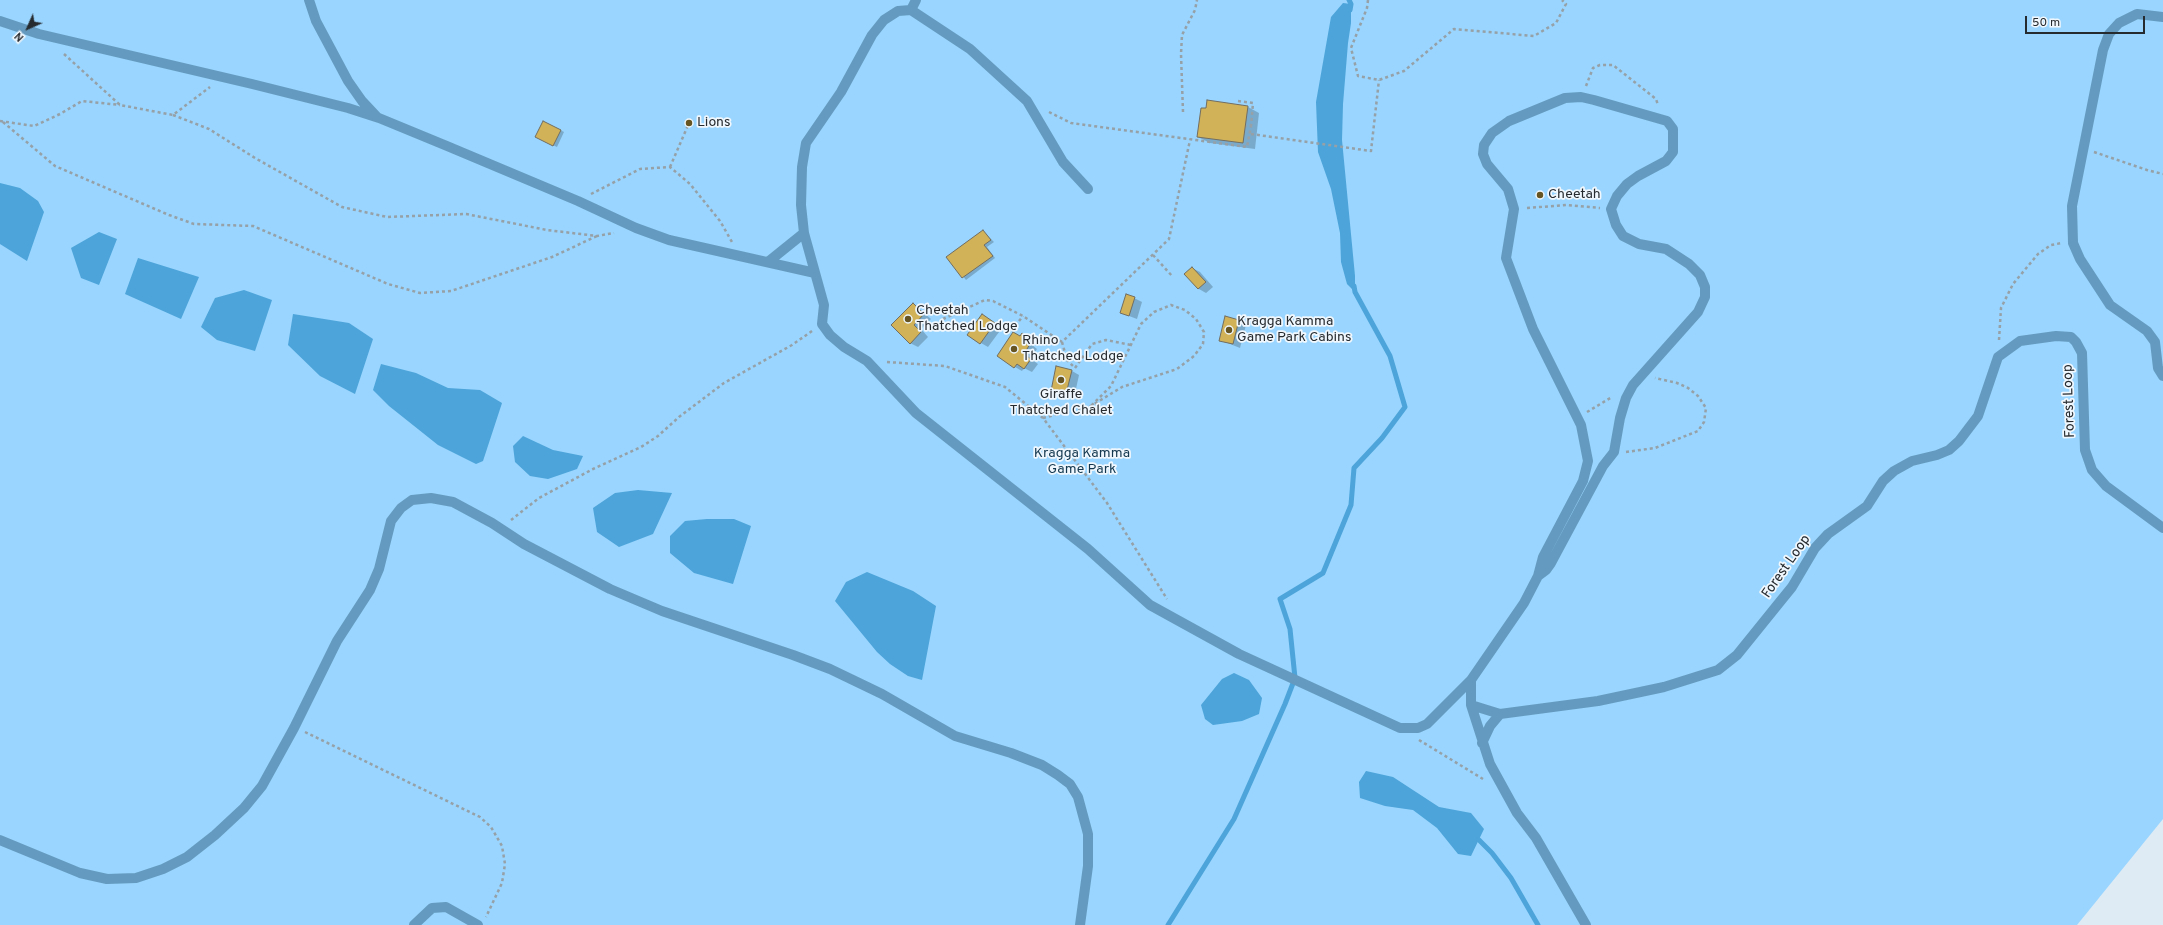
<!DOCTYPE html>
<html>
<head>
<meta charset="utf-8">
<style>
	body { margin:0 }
	#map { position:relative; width:2163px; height:925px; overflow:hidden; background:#deebf5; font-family:Overpass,sans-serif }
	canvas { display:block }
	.north { position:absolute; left:8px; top:8px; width:40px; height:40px; -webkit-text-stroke:3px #f0f8fe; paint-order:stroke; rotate:225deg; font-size:11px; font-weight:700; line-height:16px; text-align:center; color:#262b2f }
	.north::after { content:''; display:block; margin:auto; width:14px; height:18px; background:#262b2f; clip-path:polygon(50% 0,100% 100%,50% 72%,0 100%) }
	.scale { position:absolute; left:2025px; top:16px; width:120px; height:18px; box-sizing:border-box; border:2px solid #262b2f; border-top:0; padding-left:5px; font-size:12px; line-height:14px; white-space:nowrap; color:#262b2f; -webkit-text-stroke:3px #f0f8fe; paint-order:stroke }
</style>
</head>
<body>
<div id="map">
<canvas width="2163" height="925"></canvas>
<div class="north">N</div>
<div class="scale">50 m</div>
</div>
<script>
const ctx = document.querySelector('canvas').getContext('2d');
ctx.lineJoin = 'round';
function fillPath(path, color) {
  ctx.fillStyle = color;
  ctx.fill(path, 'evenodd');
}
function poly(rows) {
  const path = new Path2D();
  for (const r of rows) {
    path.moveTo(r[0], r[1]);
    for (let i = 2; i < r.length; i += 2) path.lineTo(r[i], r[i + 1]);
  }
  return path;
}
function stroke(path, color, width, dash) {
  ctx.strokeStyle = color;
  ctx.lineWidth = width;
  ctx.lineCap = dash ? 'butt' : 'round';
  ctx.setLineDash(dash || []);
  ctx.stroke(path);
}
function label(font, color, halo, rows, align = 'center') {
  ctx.font = font + ' Overpass,sans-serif';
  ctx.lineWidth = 3.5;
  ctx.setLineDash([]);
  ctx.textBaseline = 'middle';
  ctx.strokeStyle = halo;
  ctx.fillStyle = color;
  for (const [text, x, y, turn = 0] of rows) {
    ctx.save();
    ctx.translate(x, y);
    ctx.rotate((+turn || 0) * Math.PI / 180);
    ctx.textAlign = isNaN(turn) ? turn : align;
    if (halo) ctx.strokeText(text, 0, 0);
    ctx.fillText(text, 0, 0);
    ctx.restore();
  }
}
const green = poly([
	[0,0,2163,0,2163,819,2077,925,0,925]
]);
const water = poly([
	[1343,3,1351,4,1351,23,1348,43,1343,104,1342,140,1355,276,1355,292,1347,284,1341,262,1340,233,1331,189,1318,152,1316,102,1331,17],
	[0,183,20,188,38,201,44,212,27,261,0,244],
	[99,232,117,239,99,285,81,278,71,248],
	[138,258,199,277,181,319,125,294],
	[244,290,272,300,255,351,217,340,201,327,215,298],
	[293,314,349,323,373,339,355,394,320,376,288,345],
	[381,364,416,373,448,388,480,390,502,403,483,461,476,464,438,445,389,406,373,390],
	[523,436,553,450,583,456,577,469,548,479,530,476,515,462,513,446],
	[638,490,672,493,653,534,619,547,597,532,593,508,615,493],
	[707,519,734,519,751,526,733,584,694,573,670,553,670,536,685,521],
	[867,572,913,591,936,606,922,680,908,676,890,664,877,652,835,601,846,582],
	[1234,673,1249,680,1262,698,1259,714,1242,721,1213,725,1205,719,1201,705,1222,679],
	[1366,771,1393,777,1439,807,1471,813,1484,829,1471,856,1458,854,1437,828,1413,810,1385,806,1360,798,1359,782]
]);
const shadow = poly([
	[1248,107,1259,113,1255,149,1210,143,1198,137],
	[560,130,564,132,557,147,540,139],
	[983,231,994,242,987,247,995,258,966,280,948,257],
	[1192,268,1200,272,1213,287,1206,293,1199,289,1186,274],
	[1134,298,1142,302,1137,319,1121,313],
	[914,304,931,319,921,329,928,337,918,347,910,343],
	[989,319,1002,328,988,347,981,343],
	[1239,321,1246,325,1240,348,1220,340],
	[1022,334,1033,341,1031,344,1037,349,1031,359,1038,364,1032,372,1024,368,1022,371,1015,367],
	[1072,371,1079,375,1074,398,1059,394,1052,390]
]);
const stream = poly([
	[1349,0,1351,4,1350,10],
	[1479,840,1492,853,1511,878,1538,925],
	[1168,925,1234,819,1285,704,1295,678,1290,629,1280,599,1323,573,1351,505,1354,468,1382,438,1405,407,1390,356,1355,292,1354,286]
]);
const building = poly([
	[1207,100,1248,106,1243,143,1197,137,1201,108,1206,108,1207,100],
	[543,121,561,130,553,146,535,137,543,121],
	[983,230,991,240,984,245,993,256,962,278,946,257,983,230],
	[1192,267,1206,282,1198,289,1184,274,1192,267],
	[1126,294,1135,297,1129,316,1120,313,1126,294],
	[913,303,924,314,914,325,921,332,910,344,891,325,913,303],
	[982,314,995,323,980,344,967,335,982,314],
	[1225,316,1239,320,1233,344,1219,341,1225,316],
	[1013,332,1020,336,1022,333,1026,336,1024,339,1030,344,1024,354,1031,359,1024,369,1017,364,1014,368,997,356,1013,332],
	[1056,366,1072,370,1066,394,1051,391,1056,366]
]);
const path = poly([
	[1368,0,1367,8,1351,48,1358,76,1379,80,1404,71,1454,29,1534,36,1556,23,1566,4,1562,0],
	[64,54,120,105,173,115,210,87],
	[1586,86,1593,68,1600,65,1613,65,1656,99,1658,105],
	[1238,101,1253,103,1251,126],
	[1049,112,1071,123,1247,147,1251,126,1246,126],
	[1183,112,1181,54,1182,35,1195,10,1197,0],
	[173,115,209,129,255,158,342,207,387,217,466,214,547,230,597,236,614,233],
	[0,121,34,126,60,114,82,101,120,105],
	[3,122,55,166,169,215,194,224,253,226,388,284,420,293,451,291,552,257,597,236],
	[1251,134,1371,151,1379,80],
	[2094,152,2147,170,2163,174],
	[670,167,689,123],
	[591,194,640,169,670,167,690,184,720,221,732,242],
	[1527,208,1567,205,1600,208],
	[1153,255,1173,277],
	[943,319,985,300,993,301,1023,316,1062,342,1169,239,1190,140],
	[1019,321,1023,316],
	[1999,340,2001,308,2013,284,2038,254,2051,245,2062,243],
	[1062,342,1067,360,1075,368,1092,344,1106,340,1131,345],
	[887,362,945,366,1005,387,1043,418,1107,503,1167,599],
	[1587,412,1612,397],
	[1043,418,1091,406,1122,387,1177,369,1194,356,1203,344,1204,332,1196,319,1185,310,1171,305,1154,312,1141,324,1111,386,1091,406],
	[1626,452,1655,448,1698,431,1704,422,1706,408,1698,396,1688,388,1677,383,1655,378],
	[511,520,539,498,593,469,641,447,658,436,679,417,724,383,792,345,812,331],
	[305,732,480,817,491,827,502,846,505,864,502,883,486,917],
	[1419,740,1483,779]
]);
const minor = poly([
	[309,0,316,21,348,81,362,101,377,117],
	[916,0,911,10,898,11,884,20,872,35,841,92,806,143,802,167,801,205,804,233,824,305,822,324,830,335,844,347,867,361,916,413,1088,549,1150,605,1239,654,1400,728,1418,728,1427,724,1471,680,1524,603,1538,576,1543,557,1583,481,1588,461,1581,425,1533,329,1506,258,1514,209,1508,189,1487,164,1483,154,1484,145,1492,133,1509,121,1565,98,1581,97,1594,100,1667,121,1673,129,1673,152,1666,161,1638,176,1627,184,1617,196,1611,209,1616,225,1623,236,1639,244,1666,249,1689,264,1700,275,1705,287,1705,297,1698,312,1633,385,1626,398,1620,418,1614,452,1603,466,1551,563,1546,570,1538,576],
	[911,10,970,49,1027,101,1063,162,1088,189],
	[2163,17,2137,14,2119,23,2109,34,2103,50,2072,206,2073,243,2080,259,2110,305,2147,331,2155,342,2158,368,2163,376],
	[0,21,39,34,252,84,348,108,379,118,447,146,578,201,636,228,669,240,815,273],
	[768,262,804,233],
	[1471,680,1471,705,1490,764,1517,813,1536,838,1586,925],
	[1471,705,1500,714,1598,701,1664,687,1718,670,1737,655,1779,603,1792,587,1815,548,1828,534,1867,506,1883,481,1894,471,1912,461,1937,455,1949,450,1959,441,1978,416,1998,357,2020,341,2056,336,2071,337,2076,342,2082,353,2085,450,2092,470,2106,486,2163,528],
	[1482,743,1490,726,1500,714],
	[0,840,80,873,107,879,136,878,163,869,187,857,215,835,244,808,262,786,294,728,337,641,370,590,379,569,391,521,401,508,412,500,431,498,453,502,492,523,524,544,610,589,662,611,793,655,830,669,882,694,955,736,1011,753,1042,765,1058,775,1070,784,1078,797,1088,834,1088,866,1080,925],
	[414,925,432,908,446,907,478,925]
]);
const markers = [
	[689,123,4,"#665523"],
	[1540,195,4,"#665523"],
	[908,319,4,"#665523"],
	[1229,330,4,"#665523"],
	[1014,349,4,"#665523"],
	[1061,380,4,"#665523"]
];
const poiNames = [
	["Lions",697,123],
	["Cheetah",1548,195],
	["Cheetah",916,311],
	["Thatched Lodge",916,327],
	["Kragga Kamma",1237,322],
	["Game Park Cabins",1237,338],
	["Rhino",1022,341],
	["Thatched Lodge",1022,357],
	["Giraffe",1061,395,"center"],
	["Thatched Chalet",1061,411,"center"]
];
const streetNames = [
	["Forest Loop",2070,401,-92],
	["Forest Loop",1787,567,-55]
];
const parkNames = [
	["Kragga Kamma",1082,454],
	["Game Park",1082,470]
];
fillPath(green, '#99d5fe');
fillPath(water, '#4ca4da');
fillPath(shadow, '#0003');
stroke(stream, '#4ca4da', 5);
fillPath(building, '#d1b258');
stroke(building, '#726e61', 1);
stroke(path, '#96a0a7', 2.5, [3, 3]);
stroke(minor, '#649abf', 10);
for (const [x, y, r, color] of markers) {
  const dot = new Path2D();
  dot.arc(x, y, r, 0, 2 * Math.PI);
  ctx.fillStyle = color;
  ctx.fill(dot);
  stroke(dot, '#f0f8fe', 1.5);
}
label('14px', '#262b2f', '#f0f8fe', poiNames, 'left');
label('14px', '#262b2f', '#f0f8fe', streetNames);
label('14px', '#12374e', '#f0f8fe', parkNames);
</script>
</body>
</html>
